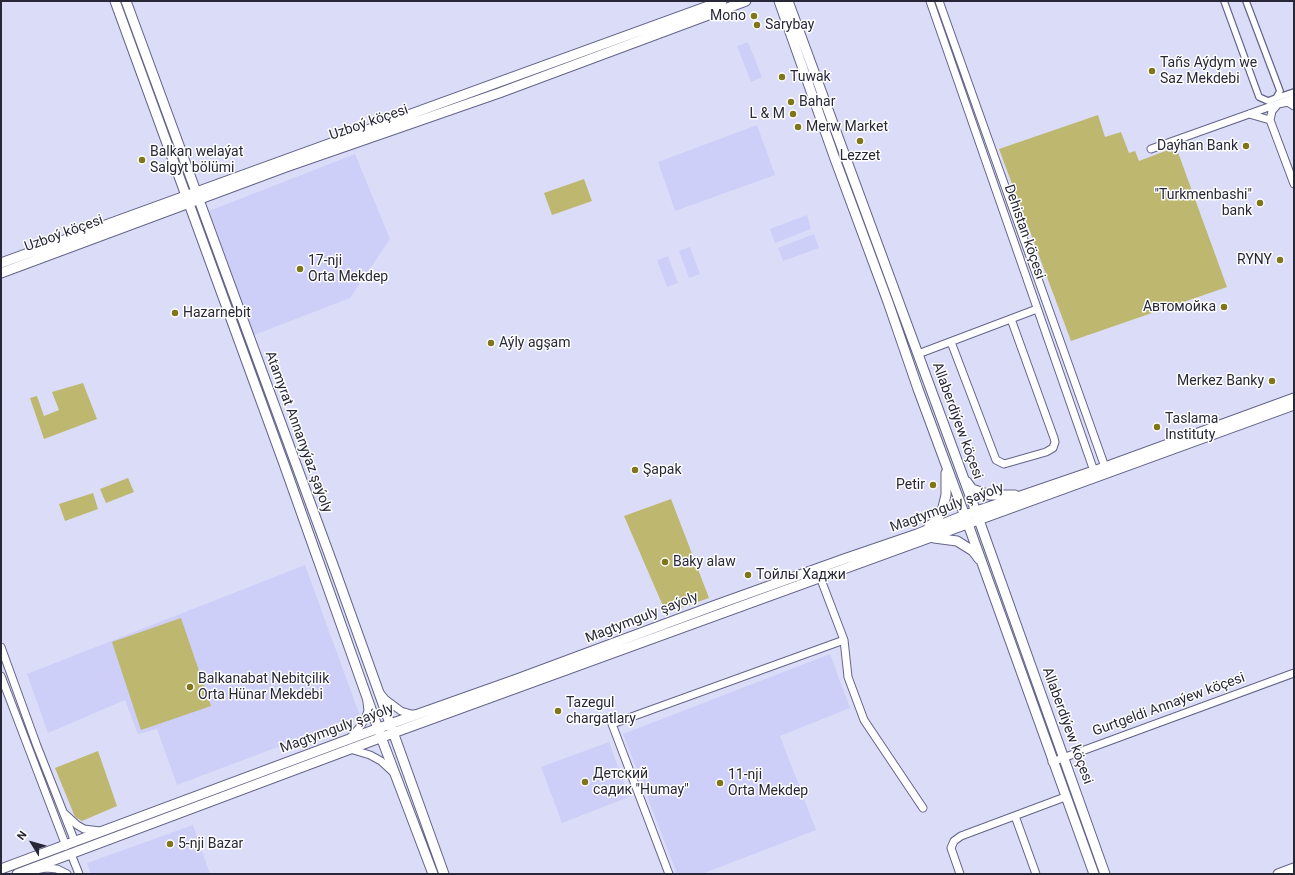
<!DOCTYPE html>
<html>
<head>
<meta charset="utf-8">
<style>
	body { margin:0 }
	#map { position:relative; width:1295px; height:875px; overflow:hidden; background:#dbddf8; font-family:Roboto,sans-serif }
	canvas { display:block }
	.frame { position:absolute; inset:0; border:2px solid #272738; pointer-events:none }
	.north { position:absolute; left:12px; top:823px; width:40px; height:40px; -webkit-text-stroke:3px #fff; paint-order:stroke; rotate:307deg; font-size:11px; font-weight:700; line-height:16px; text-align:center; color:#272738 }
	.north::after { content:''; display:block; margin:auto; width:14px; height:18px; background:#272738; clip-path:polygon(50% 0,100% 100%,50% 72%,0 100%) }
</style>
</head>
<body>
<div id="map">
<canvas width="1295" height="875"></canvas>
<div class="frame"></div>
<div class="north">N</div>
</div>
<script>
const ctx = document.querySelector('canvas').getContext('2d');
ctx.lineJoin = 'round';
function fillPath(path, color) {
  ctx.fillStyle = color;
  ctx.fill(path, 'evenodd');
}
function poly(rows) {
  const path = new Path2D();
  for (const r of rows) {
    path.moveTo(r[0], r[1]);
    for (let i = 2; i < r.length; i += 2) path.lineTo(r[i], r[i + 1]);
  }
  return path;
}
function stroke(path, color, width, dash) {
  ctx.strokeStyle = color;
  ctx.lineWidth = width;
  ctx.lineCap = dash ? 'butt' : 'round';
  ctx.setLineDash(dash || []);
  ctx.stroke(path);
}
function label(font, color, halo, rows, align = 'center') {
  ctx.font = font + ' Roboto,sans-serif';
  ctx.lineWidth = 3;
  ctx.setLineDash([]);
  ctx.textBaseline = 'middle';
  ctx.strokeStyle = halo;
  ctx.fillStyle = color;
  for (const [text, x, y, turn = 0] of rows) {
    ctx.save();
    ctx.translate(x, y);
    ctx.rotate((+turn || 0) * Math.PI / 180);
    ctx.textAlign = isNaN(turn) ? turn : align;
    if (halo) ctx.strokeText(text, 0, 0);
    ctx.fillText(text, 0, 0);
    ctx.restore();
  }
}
const built = poly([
	[748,42,762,77,751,82,737,46],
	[757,125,775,175,675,211,658,162],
	[355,154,390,239,350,298,254,335,209,211],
	[807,215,811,229,775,243,770,229],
	[814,234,819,248,783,261,778,248],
	[690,247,700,274,689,278,679,251],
	[668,256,678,283,667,287,657,260],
	[305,565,360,716,177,785,157,729,138,734,125,700,48,733,27,674],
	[830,654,850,708,780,736,816,830,702,874,677,874,623,734],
	[609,742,629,797,562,823,541,767],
	[193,825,210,874,91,874,87,863]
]);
const green = poly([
	[1098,115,1105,137,1121,132,1129,153,1135,151,1139,161,1176,147,1227,287,1071,341,999,149],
	[584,179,592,201,552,215,544,193],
	[83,383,97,419,44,439,30,398,37,396,44,416,59,410,52,392],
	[128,478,134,492,106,503,100,489],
	[93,493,98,509,65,521,59,504],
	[671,499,709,598,666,613,624,516],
	[181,618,211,706,141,730,112,642],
	[98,751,117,806,82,821,75,817,55,768]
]);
const pedestrian = poly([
	[1224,1,1259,97,1268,101,1276,98,1280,91,1246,1],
	[1276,98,1294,92]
]);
const minor = poly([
	[930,1,1094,471],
	[939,1,1105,467],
	[1294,106,1288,102,1278,104,1272,111,1270,120,1294,184],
	[1249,114,1270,120],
	[1151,149,1294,98],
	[951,342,996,460,1004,464,1046,452,1053,448,1055,442,1054,438,1011,319],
	[918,354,1037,309],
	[820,577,844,640,848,677,864,720,923,808],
	[1,647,37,746,75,842],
	[1,676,66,846],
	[381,694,385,699,401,711,411,714,418,714],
	[350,738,359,728,365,719,368,711,367,702],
	[350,749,370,755,381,761,395,774],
	[1052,762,1294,673],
	[64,813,77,825,84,829,100,831],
	[1015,816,1036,874],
	[71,854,79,874],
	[35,870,46,868,57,869,67,874],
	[669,874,612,724,844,640],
	[960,874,951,848,954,841,961,836,1065,797]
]);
const tertiary = poly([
	[115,1,284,464,381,737,433,874],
	[126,1,336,573,444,874],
	[779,1,835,159,888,302,918,389,968,524,1094,874],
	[788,1,979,520,1105,874],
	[1,263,722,1],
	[1,273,286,167,499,93,746,1],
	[967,482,972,489,990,495,1015,495],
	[929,526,937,520,942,511,946,495,946,473],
	[934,538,957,541,973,551,979,559],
	[1,869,379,728,517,679,716,605,844,559,917,534,965,515,1105,467,1294,398],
	[17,874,393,733,1294,405],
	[1278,874,1294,868]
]);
const markers = [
	[754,16,4,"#7f761a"],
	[757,25,4,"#7f761a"],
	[1152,71,4,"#7f761a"],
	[782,77,4,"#7f761a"],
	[791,102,4,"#7f761a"],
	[793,114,4,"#7f761a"],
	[798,127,4,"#7f761a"],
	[860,141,4,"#7f761a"],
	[1246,146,4,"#7f761a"],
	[142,160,4,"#7f761a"],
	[1260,203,4,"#7f761a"],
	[1280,260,4,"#7f761a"],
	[300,269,4,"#7f761a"],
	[1224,307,4,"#7f761a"],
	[175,313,4,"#7f761a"],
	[491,343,4,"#7f761a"],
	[1272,381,4,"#7f761a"],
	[1157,427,4,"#7f761a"],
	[635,470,4,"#7f761a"],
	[933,485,4,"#7f761a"],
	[665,562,4,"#7f761a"],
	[748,575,4,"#7f761a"],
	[190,687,4,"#7f761a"],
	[558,711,4,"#7f761a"],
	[585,782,4,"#7f761a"],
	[720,783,4,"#7f761a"],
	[170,844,4,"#7f761a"]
];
const poiNames = [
	["Mono",746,16,"right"],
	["Sarybay",765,25],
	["Tañs Aýdym we",1160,63],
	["Saz Mekdebi",1160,79],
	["Tuwak",790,77],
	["Bahar",799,102],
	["L & M",785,114,"right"],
	["Merw Market",806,127],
	["Daýhan Bank",1238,146,"right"],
	["Balkan welaýat",150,152],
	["Salgyt bölümi",150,168],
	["Lezzet",860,156,"center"],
	["\"Turkmenbashi\"",1252,195,"right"],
	["bank",1252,211,"right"],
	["RYNY",1272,260,"right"],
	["17-nji",308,261],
	["Orta Mekdep",308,277],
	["Автомойка",1216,307,"right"],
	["Hazarnebit",183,313],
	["Aýly agşam",499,343],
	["Merkez Banky",1264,381,"right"],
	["Taslama",1165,419],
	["Instituty",1165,435],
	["Şapak",643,470],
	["Petir",925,485,"right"],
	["Baky alaw",673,562],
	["Тойлы Хаджи",756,575],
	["Balkanabat Nebitçilik",198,679],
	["Orta Hünar Mekdebi",198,695],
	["Tazegul",566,703],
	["chargatlary",566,719],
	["Детский",593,774],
	["садик \"Humay\"",593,790],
	["11-nji",728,775],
	["Orta Mekdep",728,791],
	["5-nji Bazar",178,844]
];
const streetNames = [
	["Uzboý köçesi",369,123,-19],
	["Dehistan köçesi",1024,232,71],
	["Uzboý köçesi",64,234,-20],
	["Allaberdiýew köçesi",957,421,70],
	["Atamyrat Annanyýaz şaýoly",298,432,70],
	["Magtymguly şaýoly",947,508,-20],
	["Magtymguly şaýoly",642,618,-21],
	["Gurtgeldi Annaýew köçesi",1169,705,-20],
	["Allaberdiýew köçesi",1067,726,70],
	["Magtymguly şaýoly",337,729,-20]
];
fillPath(built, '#cdcff8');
fillPath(green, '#bdb76f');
stroke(pedestrian, '#64648b', 8);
stroke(minor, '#64648b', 9);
stroke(tertiary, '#64648b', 11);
stroke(pedestrian, '#fff', 5.5);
stroke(minor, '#fff', 7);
stroke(tertiary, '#fff', 9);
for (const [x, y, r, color] of markers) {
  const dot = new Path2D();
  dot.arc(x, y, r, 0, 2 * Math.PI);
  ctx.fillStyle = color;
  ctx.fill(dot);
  stroke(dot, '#fff', 1.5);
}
label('14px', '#272738', '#fff', poiNames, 'left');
label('14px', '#272738', '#fff', streetNames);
</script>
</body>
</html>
